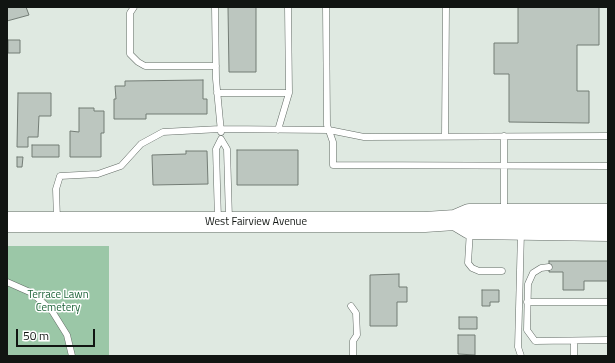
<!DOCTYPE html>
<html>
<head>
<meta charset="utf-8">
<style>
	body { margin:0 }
	#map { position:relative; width:615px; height:363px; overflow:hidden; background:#dfe9e1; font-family:"Titillium Web",sans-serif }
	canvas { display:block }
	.frame { position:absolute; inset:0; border:8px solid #111512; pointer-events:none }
	.scale { position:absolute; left:16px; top:329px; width:79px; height:18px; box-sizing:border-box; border:2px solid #111512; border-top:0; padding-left:5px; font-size:12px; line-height:14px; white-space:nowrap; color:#111512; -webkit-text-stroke:3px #fff; paint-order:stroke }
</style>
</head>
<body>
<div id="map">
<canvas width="615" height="363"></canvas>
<div class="frame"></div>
<div class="scale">50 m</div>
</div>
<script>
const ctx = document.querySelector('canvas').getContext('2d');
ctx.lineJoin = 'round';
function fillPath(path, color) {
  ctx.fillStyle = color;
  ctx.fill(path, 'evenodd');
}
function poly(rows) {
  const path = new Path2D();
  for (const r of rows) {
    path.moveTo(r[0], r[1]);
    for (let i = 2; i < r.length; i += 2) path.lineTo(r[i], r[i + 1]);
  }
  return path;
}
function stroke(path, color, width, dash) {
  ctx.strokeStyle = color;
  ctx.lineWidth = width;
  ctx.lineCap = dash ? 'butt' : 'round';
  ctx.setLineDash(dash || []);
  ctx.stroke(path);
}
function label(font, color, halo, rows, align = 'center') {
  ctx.font = font + ' "Titillium Web",sans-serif';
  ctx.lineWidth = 3;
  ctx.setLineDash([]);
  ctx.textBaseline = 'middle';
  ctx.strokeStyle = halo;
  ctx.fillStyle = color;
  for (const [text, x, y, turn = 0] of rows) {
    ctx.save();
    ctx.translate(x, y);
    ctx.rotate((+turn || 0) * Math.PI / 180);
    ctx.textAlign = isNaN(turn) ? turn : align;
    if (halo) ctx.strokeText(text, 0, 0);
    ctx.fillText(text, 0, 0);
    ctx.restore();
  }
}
const green = poly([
	[7,246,109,246,109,356,7,356]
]);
const building = poly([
	[7,7,26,7,29,15,7,21,7,7],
	[228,7,256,7,256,72,229,72,228,7],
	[518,7,599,7,599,45,577,45,577,91,589,91,589,123,509,122,509,74,494,74,494,43,518,43,518,7],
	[8,40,20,40,20,53,8,53,8,40],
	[203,80,203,99,207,99,207,114,146,114,146,119,114,119,114,99,116,99,115,86,125,86,125,81,203,80],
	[18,93,51,93,51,116,39,116,38,137,28,137,28,147,17,147,18,93],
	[79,108,94,108,94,111,104,111,104,133,101,133,101,157,70,157,70,131,79,132,79,108],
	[32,145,59,145,59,157,32,157,32,145],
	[237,150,298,150,298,185,237,185,237,150],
	[186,151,207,151,208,184,153,185,152,155,186,154,186,151],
	[17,157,23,157,22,167,17,167,17,157],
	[549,261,608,261,608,281,584,281,584,290,563,290,563,272,549,272,549,261],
	[399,274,399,287,407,287,407,302,397,302,397,326,370,326,370,275,399,274],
	[482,290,499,290,499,302,490,302,490,306,482,306,482,290],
	[459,317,477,317,477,329,459,329,459,317],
	[458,335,475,335,475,355,458,354,458,335]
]);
const lane = poly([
	[134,7,130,13,130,54,138,62,145,66,216,66],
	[215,7,216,79,221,132],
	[326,7,327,125,333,142,333,165,608,166],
	[217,93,289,93],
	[278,130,289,93,288,7],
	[445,136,446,7],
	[504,211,504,136],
	[57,219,56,189,60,176,98,174,121,166,141,144,163,132,220,129,329,130,364,137,608,136],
	[218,220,216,149,221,139,227,149,229,219],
	[470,230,468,263,472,268,479,271,502,271],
	[549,267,541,268,533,273,528,284,527,330,535,341,608,340],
	[7,282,32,293,52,311,67,335,72,356],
	[527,302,608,302],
	[351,306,356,313,357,335,353,341,353,356],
	[574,341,574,356],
	[521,356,518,347,521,232]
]);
const primary = poly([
	[455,220,470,229,608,231],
	[7,222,425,222,455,220,469,214,608,214]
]);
const streetNames = [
	["West Fairview Avenue",256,222]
];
const parkNames = [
	["Terrace Lawn",58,295],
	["Cemetery",58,308]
];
fillPath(green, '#9bc7a7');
fillPath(building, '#bcc6bf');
stroke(building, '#737c75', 1);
stroke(lane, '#626b65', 7);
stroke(primary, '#626b65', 21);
stroke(lane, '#fff', 6);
stroke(primary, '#fff', 20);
label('11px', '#111512', '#fff', streetNames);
label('11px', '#1e6339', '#fff', parkNames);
</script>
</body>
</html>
